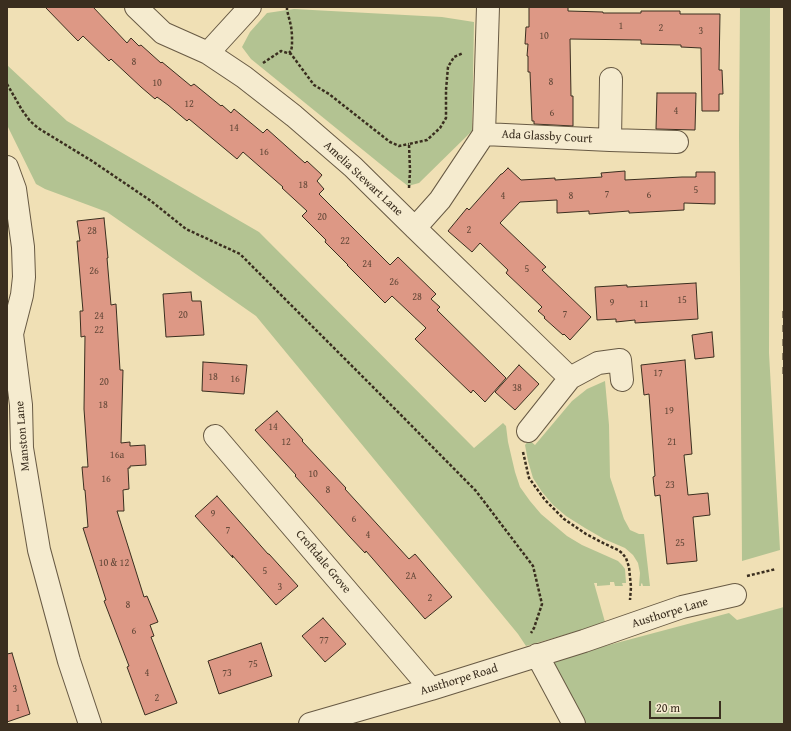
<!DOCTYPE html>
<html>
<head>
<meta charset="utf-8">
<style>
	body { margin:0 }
	#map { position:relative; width:791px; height:731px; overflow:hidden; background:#f0e0b5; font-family:"Gentium Book Plus",serif }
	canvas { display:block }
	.frame { position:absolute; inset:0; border:8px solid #3a2e1f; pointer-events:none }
	.scale { position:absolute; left:649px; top:701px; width:72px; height:18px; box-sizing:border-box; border:2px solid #3a2e1f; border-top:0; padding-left:5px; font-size:12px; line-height:14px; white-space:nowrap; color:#3a2e1f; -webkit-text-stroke:3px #f5ebcf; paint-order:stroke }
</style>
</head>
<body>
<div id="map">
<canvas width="791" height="731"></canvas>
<div class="frame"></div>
<div class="scale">20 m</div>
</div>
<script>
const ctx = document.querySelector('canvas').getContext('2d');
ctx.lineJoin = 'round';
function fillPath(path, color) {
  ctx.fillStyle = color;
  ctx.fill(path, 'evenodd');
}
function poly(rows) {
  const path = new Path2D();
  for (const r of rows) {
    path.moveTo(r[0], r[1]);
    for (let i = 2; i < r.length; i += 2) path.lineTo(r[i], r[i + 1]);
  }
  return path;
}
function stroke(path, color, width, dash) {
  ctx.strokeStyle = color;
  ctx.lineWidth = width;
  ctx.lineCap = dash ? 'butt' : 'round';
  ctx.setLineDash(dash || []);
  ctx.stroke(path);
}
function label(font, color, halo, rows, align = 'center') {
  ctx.font = font + ' "Gentium Book Plus",serif';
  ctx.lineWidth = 3;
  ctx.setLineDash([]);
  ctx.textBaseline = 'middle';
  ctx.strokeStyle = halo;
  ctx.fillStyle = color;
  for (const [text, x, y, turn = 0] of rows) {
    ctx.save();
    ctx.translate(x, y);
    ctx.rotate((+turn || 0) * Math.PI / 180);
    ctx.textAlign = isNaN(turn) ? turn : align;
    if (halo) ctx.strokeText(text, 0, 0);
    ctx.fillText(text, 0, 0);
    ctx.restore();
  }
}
const green = poly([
	[740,7,770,7,769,353,780,550,742,561,739,136],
	[294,9,442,17,474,22,472,131,419,183,408,186,395,176,251,59,242,47,250,32,267,13],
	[7,65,67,121,259,232,474,448,503,423,506,426,508,442,515,472,520,487,530,501,541,514,567,536,582,545,618,561,622,565,625,569,626,583,622,583,623,586,615,586,614,582,610,582,610,585,597,586,597,583,594,583,605,622,602,624,526,646,518,634,256,316,107,212,45,189,36,184,7,125],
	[605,381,609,425,610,477,624,519,630,530,639,534,644,534,650,586,643,586,642,583,641,584,641,586,639,586,640,573,638,563,633,555,625,548,604,539,585,528,566,516,553,505,542,492,533,478,528,461,525,445,529,440,535,445,572,401,587,389],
	[784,607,784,724,581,724,545,662,729,613,737,620]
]);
const building = poly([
	[45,7,93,7,127,43,131,38,139,46,141,45,161,63,162,62,191,86,194,84,221,106,222,105,231,113,234,109,263,133,267,129,305,163,307,161,322,175,317,181,324,189,319,194,390,265,398,257,436,294,431,299,440,307,437,310,506,378,485,402,473,390,471,393,415,339,426,328,392,296,385,303,347,265,348,265,325,242,326,240,302,216,307,211,282,188,283,187,243,152,237,159,189,119,187,121,168,105,157,97,155,99,141,87,111,59,109,61,83,36,78,41,45,7],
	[529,7,568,7,568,11,603,12,603,13,641,13,641,11,680,11,680,14,720,14,719,70,722,70,723,94,719,94,719,111,702,111,701,48,681,47,681,45,641,44,641,40,570,39,571,96,573,96,573,126,534,124,534,121,532,121,530,72,528,72,528,56,527,56,528,44,525,44,526,27,529,27,529,7],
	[657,93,696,93,695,130,656,129,657,93],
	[508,168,521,180,555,178,555,180,602,177,601,173,625,171,625,180,682,177,696,177,696,172,715,172,715,204,684,203,684,210,629,213,629,211,589,214,589,211,557,213,557,200,520,202,500,223,546,267,542,270,591,317,570,340,564,334,563,335,544,318,545,317,538,311,542,307,506,273,508,270,480,243,472,252,448,231,467,208,469,210,501,174,502,174,508,168],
	[104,218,108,258,107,258,111,305,116,304,120,370,123,370,121,443,130,442,130,446,145,445,146,465,130,466,130,468,128,468,129,489,123,490,124,511,117,511,144,597,147,596,158,622,150,625,154,636,151,637,177,703,145,715,127,667,129,666,104,601,106,600,83,528,88,527,85,490,84,490,82,467,88,467,84,409,85,336,81,337,80,311,83,311,77,241,80,241,77,221,104,218],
	[696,283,698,319,635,323,635,320,616,322,616,319,597,320,595,287,627,285,627,287,696,283],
	[191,292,192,301,201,301,204,335,166,337,163,294,191,292],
	[712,332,714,357,695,359,692,335,712,332],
	[685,360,692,454,684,455,688,495,708,493,710,515,693,517,697,561,667,564,660,495,655,496,653,477,655,476,649,394,644,395,641,365,685,360],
	[203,362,247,365,244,394,202,391,203,362],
	[519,365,539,384,515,410,495,392,519,365],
	[277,411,303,440,302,441,346,488,345,489,409,559,415,554,452,597,425,619,366,551,365,553,350,537,295,476,296,475,255,430,277,411],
	[217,496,268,554,269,554,298,586,276,605,232,555,233,558,195,516,217,496],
	[323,618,346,644,325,662,302,636,323,618],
	[261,643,272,676,219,694,208,661,261,643],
	[12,653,30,714,7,722,7,654,12,653]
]);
const path = poly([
	[287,7,287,10,291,26,292,35,292,46,291,51,289,53],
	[263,63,281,51,291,54,314,85,329,94,390,142,399,146,409,144],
	[7,84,22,110,30,121,38,128,92,161,151,201,186,229,240,254,399,413,476,491,533,566,542,604,534,628,531,633],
	[409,188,410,171,409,144,427,140,440,128,446,118,446,90,448,67,454,57,463,53],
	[523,452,529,478,545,500,564,519,586,534,605,544,618,550,622,553,626,558,629,567,631,587,630,600],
	[747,576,776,569]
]);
const minor = poly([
	[136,7,163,33,208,53,244,77,294,116,353,167,415,228,570,378],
	[208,53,250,7],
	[484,134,610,140,677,142],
	[610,140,611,79],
	[415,228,440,200,484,134,488,7],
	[528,431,570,378,598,363,620,360,622,380],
	[215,436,431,689],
	[537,655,574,724],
	[310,724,431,689,584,641,682,607,735,595]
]);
const tertiary = poly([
	[7,167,15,189,23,247,24,277,22,295,12,334,21,405,22,448,39,550,69,661,90,724]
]);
const rail = poly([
	[784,311,784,375]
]);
const numberNames = [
	["1",621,26],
	["2",661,28],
	["3",701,31],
	["10",544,36],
	["8",134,62],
	["8",551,82],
	["10",157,83],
	["12",189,104],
	["4",676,111],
	["6",552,113],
	["14",234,128],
	["16",264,152],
	["18",303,185],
	["5",696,190],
	["7",607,194],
	["6",649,195],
	["4",503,196],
	["8",571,196],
	["20",322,217],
	["2",469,230],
	["28",92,231],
	["22",345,241],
	["24",367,264],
	["5",527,269],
	["26",94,271],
	["26",394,282],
	["28",417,297],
	["15",682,300],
	["9",612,303],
	["11",644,304],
	["7",565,314],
	["20",183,315],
	["24",99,316],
	["22",99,330],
	["17",658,373],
	["18",213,377],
	["16",235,379],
	["20",104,382],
	["38",517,388],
	["18",103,405],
	["19",669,411],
	["14",273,427],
	["12",286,442],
	["21",672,442],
	["16a",117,455],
	["10",313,474],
	["16",106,479],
	["23",670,485],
	["8",328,490],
	["9",213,514],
	["6",354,519],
	["7",228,530],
	["4",368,535],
	["25",680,543],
	["10 & 12",114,563],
	["5",265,571],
	["2A",411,576],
	["3",280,587],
	["2",430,598],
	["8",128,605],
	["6",134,631],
	["77",324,640],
	["75",253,664],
	["4",147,673],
	["73",227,673],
	["3",15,689],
	["2",157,698],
	["1",18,708]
];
const streetNames = [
	["Ada Glassby Court",547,137,3],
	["Amelia Stewart Lane",363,179,43],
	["Manston Lane",23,436,-95],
	["Croftdale Grove",323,562,50],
	["Austhorpe Lane",670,613,-17],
	["Austhorpe Road",459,680,-17]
];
fillPath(green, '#b3c392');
fillPath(building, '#dd9885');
stroke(building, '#3a2e1f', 1);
stroke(minor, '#685a44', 24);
stroke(tertiary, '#685a44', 24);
stroke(path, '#3a2e1f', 2.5, [3, 2]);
stroke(minor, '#f5ebcf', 22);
stroke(tertiary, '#f5ebcf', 22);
stroke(rail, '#3a2e1f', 3, [7, 7]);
label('10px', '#634838', null, numberNames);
label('12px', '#3a2e1f', '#f5ebcf', streetNames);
</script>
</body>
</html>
